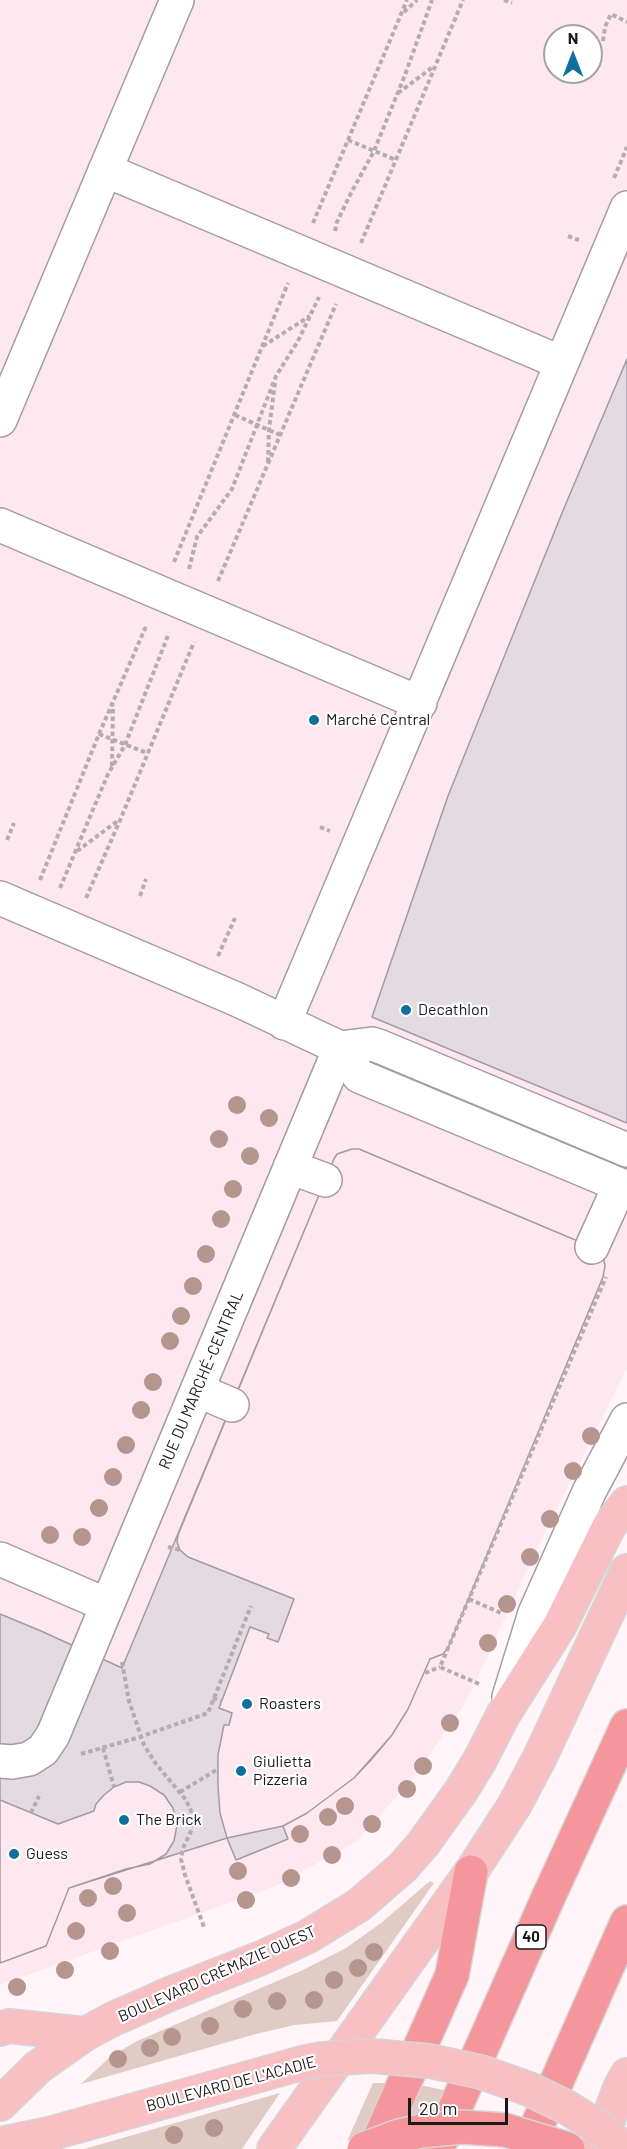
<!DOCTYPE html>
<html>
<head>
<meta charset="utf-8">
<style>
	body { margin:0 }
	#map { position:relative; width:627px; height:2149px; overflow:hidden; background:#fff4f8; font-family:Barlow,sans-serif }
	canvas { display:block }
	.north { position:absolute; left:543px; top:24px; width:60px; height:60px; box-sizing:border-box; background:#fff; border:2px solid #a4a3a3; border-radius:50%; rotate:0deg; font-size:16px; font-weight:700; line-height:24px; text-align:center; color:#1c1819 }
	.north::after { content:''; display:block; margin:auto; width:21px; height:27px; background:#0f6f9d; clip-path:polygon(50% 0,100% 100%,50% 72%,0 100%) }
	.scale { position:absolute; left:408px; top:2098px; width:100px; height:27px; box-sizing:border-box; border:3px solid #1c1819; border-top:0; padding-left:8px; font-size:18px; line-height:21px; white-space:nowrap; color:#1c1819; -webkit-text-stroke:4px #fff; paint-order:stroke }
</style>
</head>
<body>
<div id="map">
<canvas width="627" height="2149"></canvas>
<div class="north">N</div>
<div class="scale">20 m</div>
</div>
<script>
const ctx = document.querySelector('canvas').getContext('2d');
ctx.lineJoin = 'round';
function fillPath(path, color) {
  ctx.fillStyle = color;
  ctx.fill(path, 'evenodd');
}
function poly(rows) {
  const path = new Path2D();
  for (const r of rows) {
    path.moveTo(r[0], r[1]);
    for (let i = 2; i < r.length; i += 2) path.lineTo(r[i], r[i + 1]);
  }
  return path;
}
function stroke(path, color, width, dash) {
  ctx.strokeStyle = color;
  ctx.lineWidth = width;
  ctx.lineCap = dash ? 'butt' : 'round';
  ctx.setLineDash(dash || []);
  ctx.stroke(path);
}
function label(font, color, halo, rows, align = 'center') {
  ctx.font = font + ' Barlow,sans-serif';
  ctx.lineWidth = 4.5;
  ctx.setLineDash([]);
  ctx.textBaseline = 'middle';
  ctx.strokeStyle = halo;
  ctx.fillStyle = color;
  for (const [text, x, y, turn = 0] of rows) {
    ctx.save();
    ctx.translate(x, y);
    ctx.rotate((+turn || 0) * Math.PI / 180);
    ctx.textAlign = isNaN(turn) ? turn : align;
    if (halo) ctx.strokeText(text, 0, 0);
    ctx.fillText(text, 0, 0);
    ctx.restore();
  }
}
const built = poly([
	[0,0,627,0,627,1368,538,1547,467,1700,415,1776,356,1842,276,1886,0,1985],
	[555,36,591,36,591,72,555,72]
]);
const green = poly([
	[430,1881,434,1883,337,2021,295,2025,256,2034,81,2084,110,2057,137,2041,303,1970,346,1948,381,1923],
	[373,2083,410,2083,463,2094,448,2110,419,2116,370,2131,347,2141],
	[280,2093,242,2149,84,2149]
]);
const building = poly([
	[627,359,627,1123,372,1017,448,796,562,513,627,359],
	[352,1149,359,1149,592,1247,603,1256,605,1266,603,1277,448,1648,443,1654,430,1659,408,1709,392,1735,354,1778,307,1813,283,1826,288,1839,236,1860,227,1838,220,1813,218,1786,218,1755,224,1725,229,1725,232,1713,219,1708,250,1627,269,1634,267,1638,278,1642,294,1599,188,1557,180,1550,177,1542,178,1535,334,1159,337,1154,352,1149],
	[352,1149,359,1149,592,1247,603,1256,605,1266,603,1277,448,1648,443,1654,430,1659,408,1709,392,1735,371,1760,354,1778,307,1813,283,1826,227,1838,69,1888,46,1946,0,1963,0,1614,41,1631,122,1668,334,1159,337,1154,352,1149],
	[126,1782,139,1782,150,1786,164,1795,173,1808,177,1825,174,1841,166,1854,150,1864,126,1869,69,1888,46,1946,0,1963,0,1800,58,1824,94,1811,96,1804,104,1795,114,1787,126,1782]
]);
const path = poly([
	[504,0,512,3],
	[404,12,417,0],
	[603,41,605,27,611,14,627,22],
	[398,93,433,67],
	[348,140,396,160],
	[614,178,627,147],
	[313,223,407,0],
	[335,231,337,222,351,193,374,151,405,75,432,0],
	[568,236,579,240],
	[361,243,463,0],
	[263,346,310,316],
	[235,415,280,435],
	[268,462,269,430,275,382],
	[174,562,288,283],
	[189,569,197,537,232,489,276,376,298,341,319,297],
	[218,581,336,304],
	[99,734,147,753],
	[112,766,113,705],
	[320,827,330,831],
	[7,840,14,823],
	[77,851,119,820],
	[40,880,99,734,147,624],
	[60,888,108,774,125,745,169,633],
	[140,896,146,879],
	[86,898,121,818,194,642],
	[218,956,235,918],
	[168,1547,180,1550],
	[469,1599,501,1613],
	[122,1662,129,1701,144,1745,156,1764,186,1800,193,1815,192,1829,183,1848,181,1859,185,1875,204,1927],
	[425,1673,440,1667],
	[479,1684,440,1667,606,1277],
	[213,1698,222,1701],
	[103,1748,114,1787],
	[81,1754,140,1737,208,1713,251,1606],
	[180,1792,218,1769],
	[31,1813,39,1796]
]);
const minor = poly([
	[105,170,562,363],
	[0,420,177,0],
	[0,525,420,703],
	[0,898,236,999,340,1048,372,1044,381,1047,627,1150],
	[284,1023,627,208],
	[340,1048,359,1076,627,1188],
	[290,1167,325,1180],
	[592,1247,620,1185],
	[197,1390,232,1405],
	[0,1559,107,1605],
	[509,1697,535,1613,589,1492,627,1420],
	[0,1761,12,1762,29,1759,43,1750,53,1735,340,1048]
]);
const major = poly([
	[0,2029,9,2026,85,2034],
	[0,2104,38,2067,85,2034,113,2019,172,1993,261,1958,307,1937,359,1905,403,1867,423,1844,461,1791,480,1760,503,1715,560,1625,609,1526,627,1503],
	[0,2144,49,2134,302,2063],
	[274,2149,471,1872,514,1806,540,1757,627,1571],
	[597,2149,620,2088,627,2075]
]);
const highway = poly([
	[375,2149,452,1975,471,1872],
	[437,2149,548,1898,627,1726],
	[527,2149,627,1922]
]);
const majorBridge = poly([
	[302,2063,322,2059,372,2056,430,2061,481,2072,529,2089,568,2108,601,2129,624,2149]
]);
const highwayBridge = poly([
	[364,2149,399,2136,421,2131,462,2127,505,2130,568,2149]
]);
const trees = [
	[237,1105],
	[269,1118],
	[219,1139],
	[250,1156],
	[233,1189],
	[221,1219],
	[206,1254],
	[193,1286],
	[181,1316],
	[170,1341],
	[153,1382],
	[141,1410],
	[591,1436],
	[126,1445],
	[573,1471],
	[113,1477],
	[99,1508],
	[550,1519],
	[50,1535],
	[82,1537],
	[530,1557],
	[507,1604],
	[488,1643],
	[450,1723],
	[423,1766],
	[407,1789],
	[345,1806],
	[328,1817],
	[372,1824],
	[300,1834],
	[332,1855],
	[238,1871],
	[291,1878],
	[113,1886],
	[88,1898],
	[246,1900],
	[127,1913],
	[76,1931],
	[110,1951],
	[374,1952],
	[358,1968],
	[65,1970],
	[334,1980],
	[17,1987],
	[314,2000],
	[277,2001],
	[243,2009],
	[210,2026],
	[172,2037],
	[150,2048],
	[118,2059],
	[214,2128],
	[174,2135]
];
const markers = [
	[314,720,6,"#0f6f9d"],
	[406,1010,6,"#0f6f9d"],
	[247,1704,6,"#0f6f9d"],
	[241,1771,6,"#0f6f9d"],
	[124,1820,6,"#0f6f9d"],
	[14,1854,6,"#0f6f9d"]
];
const shields = [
	[531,1937,30]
];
const shieldNames = [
	["40",531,1937]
];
const poiNames = [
	["Marché Central",326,720],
	["Decathlon",418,1010],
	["Roasters",259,1704],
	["Giulietta",253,1762],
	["Pizzeria",253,1780],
	["The Brick",136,1820],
	["Guess",26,1854]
];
const streetNames = [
	["RUE DU MARCHÉ-CENTRAL",201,1380,-67],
	["BOULEVARD CRÉMAZIE OUEST",217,1974,-24],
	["BOULEVARD DE L'ACADIE",231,2084,-15]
];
fillPath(built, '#fee8f0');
fillPath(green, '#e1ccc5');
fillPath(building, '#e3dae2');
stroke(building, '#a39aa2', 1.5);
stroke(minor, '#a79b9f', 36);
stroke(major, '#d6d5d6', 36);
stroke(highway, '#d6d5d6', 36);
stroke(path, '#b4acaf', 4, [4.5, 3]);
stroke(minor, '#fff', 33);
stroke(major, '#f8c0c3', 33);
stroke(highway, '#f4969b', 33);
stroke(majorBridge, '#d6d5d6', 36, []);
stroke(highwayBridge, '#d6d5d6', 36, []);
stroke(majorBridge, '#f8c0c3', 33);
stroke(highwayBridge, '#f4969b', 33);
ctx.fillStyle = '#b5958e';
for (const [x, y] of trees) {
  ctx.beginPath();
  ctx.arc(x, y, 9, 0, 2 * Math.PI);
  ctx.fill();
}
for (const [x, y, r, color] of markers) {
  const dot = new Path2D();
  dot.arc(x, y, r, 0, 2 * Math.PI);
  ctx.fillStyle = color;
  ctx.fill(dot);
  stroke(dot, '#fff', 2);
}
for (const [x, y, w] of shields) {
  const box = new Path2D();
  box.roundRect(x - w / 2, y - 12, w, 24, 4.5);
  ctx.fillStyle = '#fff';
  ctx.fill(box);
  stroke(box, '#1c1819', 1.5);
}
label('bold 15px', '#1c1819', null, shieldNames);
label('16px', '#1c1819', '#fff', poiNames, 'left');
label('16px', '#1c1819', '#fff', streetNames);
</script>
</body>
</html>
